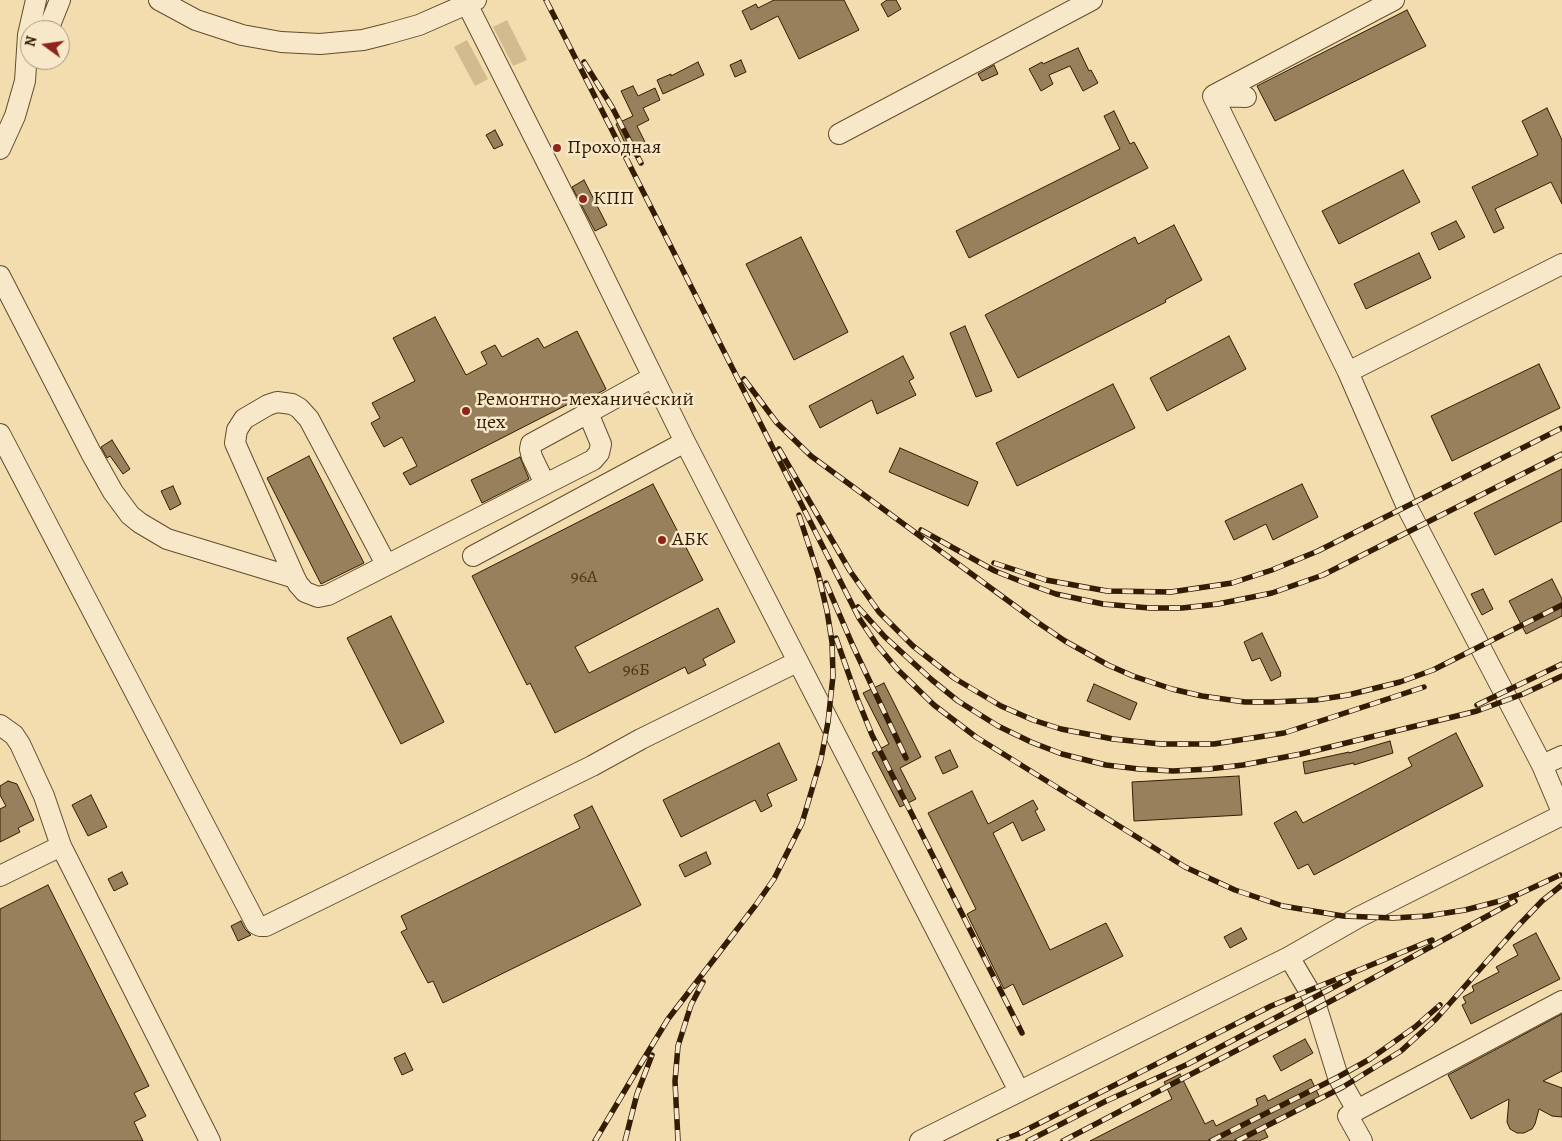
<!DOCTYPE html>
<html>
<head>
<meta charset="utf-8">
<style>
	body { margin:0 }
	#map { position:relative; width:1562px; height:1141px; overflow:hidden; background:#f3dcad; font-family:Alegreya,serif }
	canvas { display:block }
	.north { position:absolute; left:20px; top:20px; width:50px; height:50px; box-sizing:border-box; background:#f7e8ca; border:1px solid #a9967a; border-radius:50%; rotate:284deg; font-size:14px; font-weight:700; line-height:20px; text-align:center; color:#341c02 }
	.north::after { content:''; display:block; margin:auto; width:18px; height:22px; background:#8f2418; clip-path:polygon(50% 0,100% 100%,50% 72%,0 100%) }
</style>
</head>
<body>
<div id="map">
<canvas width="1562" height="1141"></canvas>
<div class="north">N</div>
</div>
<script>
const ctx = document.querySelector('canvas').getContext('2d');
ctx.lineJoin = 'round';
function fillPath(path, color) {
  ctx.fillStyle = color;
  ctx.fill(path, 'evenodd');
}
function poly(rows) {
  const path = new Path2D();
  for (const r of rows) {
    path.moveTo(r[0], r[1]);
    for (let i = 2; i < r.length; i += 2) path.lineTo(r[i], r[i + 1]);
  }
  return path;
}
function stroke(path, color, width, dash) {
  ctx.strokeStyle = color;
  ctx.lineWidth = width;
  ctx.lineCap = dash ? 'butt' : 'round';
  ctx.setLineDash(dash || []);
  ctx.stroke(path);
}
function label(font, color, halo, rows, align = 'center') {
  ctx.font = font + ' Alegreya,serif';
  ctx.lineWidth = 5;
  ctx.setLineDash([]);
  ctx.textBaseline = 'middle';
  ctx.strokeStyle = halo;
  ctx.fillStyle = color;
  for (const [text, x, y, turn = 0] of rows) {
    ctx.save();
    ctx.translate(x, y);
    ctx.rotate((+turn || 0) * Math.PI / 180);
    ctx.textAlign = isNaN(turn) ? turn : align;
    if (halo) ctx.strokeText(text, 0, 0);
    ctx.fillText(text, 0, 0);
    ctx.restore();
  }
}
const green = poly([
	[507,20,527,60,513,66,493,27],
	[467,40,488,79,475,86,454,47]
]);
const building = poly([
	[774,0,844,0,859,30,799,59,778,16,751,30,742,11,756,4,758,8,774,0],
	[887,0,896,0,901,9,888,17,881,4,887,0],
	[1407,10,1426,46,1275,121,1257,86,1407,10],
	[1078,48,1089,71,1091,70,1098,83,1083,91,1070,66,1049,75,1053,84,1041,91,1029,69,1042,62,1043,64,1078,48],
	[741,60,746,72,735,77,730,65,741,60],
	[698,62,704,75,663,94,657,80,671,74,671,76,698,62],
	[994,65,998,74,982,81,978,74,994,65],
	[633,86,638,96,655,88,660,100,643,108,649,120,637,126,648,148,631,156,616,124,633,116,621,91,633,86],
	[1547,108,1562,140,1562,204,1551,182,1495,209,1504,228,1494,233,1472,187,1538,155,1522,121,1547,108],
	[1114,111,1130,144,1134,142,1148,168,969,258,956,231,1120,149,1104,116,1114,111],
	[495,130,503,145,494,149,486,135,495,130],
	[1403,170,1420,202,1339,244,1322,211,1403,170],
	[584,180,607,225,595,231,572,187,584,180],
	[1456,221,1465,237,1439,250,1431,233,1456,221],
	[1174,225,1202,280,1165,300,1166,302,1018,378,985,315,1135,237,1138,244,1174,225],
	[801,237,848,332,794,360,746,264,801,237],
	[1419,253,1431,278,1366,309,1354,284,1419,253],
	[435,317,466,375,487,364,481,352,495,345,502,357,538,338,544,348,577,331,606,389,590,398,588,394,410,485,403,473,417,466,402,437,384,447,371,423,380,418,372,403,415,381,393,338,435,317],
	[965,326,992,391,976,397,950,333,965,326],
	[1229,336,1246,369,1167,411,1150,378,1229,336],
	[903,356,914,378,909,381,916,395,877,414,872,400,820,428,809,406,903,356],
	[1539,364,1560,408,1452,461,1431,416,1539,364],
	[1113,384,1135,428,1017,486,996,443,1113,384],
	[112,440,130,469,123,474,110,456,107,458,101,447,112,440],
	[900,448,978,482,968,506,889,472,900,448],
	[309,456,364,563,321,584,267,478,309,456],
	[520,457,529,479,482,503,471,480,520,457],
	[1562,469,1562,521,1495,555,1474,513,1562,469],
	[653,484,703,580,575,647,589,673,718,608,735,642,703,659,706,665,688,674,685,667,555,733,530,683,527,685,472,576,653,484],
	[1302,484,1318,517,1273,540,1266,524,1234,540,1225,521,1302,484],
	[173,486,181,504,170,510,161,491,173,486],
	[1552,579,1562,599,1562,616,1526,634,1509,601,1552,579],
	[1483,589,1493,609,1482,615,1471,594,1483,589],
	[391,616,444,722,401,744,347,638,391,616],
	[1262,633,1281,673,1280,674,1281,676,1271,681,1260,658,1252,661,1244,642,1262,633],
	[884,683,921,757,900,768,916,799,900,807,872,753,889,744,863,693,884,683],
	[1094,684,1137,703,1130,720,1087,701,1094,684],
	[1456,733,1483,786,1314,875,1308,864,1298,869,1274,823,1296,811,1303,823,1412,766,1408,758,1456,733],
	[1390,741,1393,753,1354,765,1354,763,1305,774,1303,762,1349,752,1349,753,1390,741],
	[779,743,797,780,767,794,772,806,761,812,755,800,681,837,663,800,779,743],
	[950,750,958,767,943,774,935,757,950,750],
	[1239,776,1242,815,1134,821,1132,782,1239,776],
	[8,781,17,784,34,820,18,828,20,832,0,842,0,809,6,806,0,795,0,786,8,781],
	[972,791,988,824,1033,800,1038,809,1035,811,1045,830,1022,841,1013,822,993,833,1050,950,1106,923,1123,956,1023,1005,1013,984,1004,989,967,914,976,909,928,813,972,791],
	[91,795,107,827,88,836,72,805,91,795],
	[592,806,641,905,443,1003,433,981,428,983,407,943,401,932,407,929,401,916,580,828,574,815,592,806],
	[706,852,711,864,685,877,679,865,706,852],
	[122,872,128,884,114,891,108,879,122,872],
	[48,885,149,1086,134,1093,146,1116,134,1122,143,1141,0,1141,0,909,48,885],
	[241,921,245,929,251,935,238,941,231,926,241,921],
	[1241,928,1247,939,1230,948,1224,937,1241,928],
	[1536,933,1560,979,1471,1024,1462,1005,1466,1003,1463,997,1474,991,1472,986,1499,972,1496,967,1518,955,1513,945,1536,933],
	[1562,1014,1562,1071,1543,1081,1562,1088,1562,1117,1552,1116,1539,1109,1535,1124,1532,1129,1524,1133,1517,1133,1510,1129,1507,1122,1509,1099,1471,1119,1448,1075,1562,1014],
	[1305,1039,1313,1053,1281,1071,1273,1056,1305,1039],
	[405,1053,413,1070,402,1075,394,1058,405,1053],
	[1180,1074,1205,1124,1213,1120,1216,1126,1258,1105,1256,1099,1265,1095,1268,1101,1311,1079,1321,1100,1264,1129,1268,1137,1259,1141,1090,1141,1172,1099,1164,1082,1180,1074]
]);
const minor = poly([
	[159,0,196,20,242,35,281,42,320,44,363,40,387,34,419,25,476,0],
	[465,0,576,220,685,442,1019,1091],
	[48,30,60,0],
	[1214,95,1394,0],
	[1246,97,1213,96,1348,372,1407,507,1542,765,1562,812],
	[839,134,1092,0],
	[0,149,15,116,25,81,28,35,36,0],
	[0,276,91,453,113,492,130,515,140,523,167,539,295,578,298,584,305,592,318,597,328,595,593,460,599,453,601,444,588,413,653,377],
	[1348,372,1562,264],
	[0,434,252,916,256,924,260,926,266,926,592,766,641,739,797,662],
	[545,484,532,457,530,449,531,444,588,413],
	[473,556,685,442],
	[295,578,235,443,237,430,244,419,268,405,277,402,292,404,299,408,309,419,386,564],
	[0,725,14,735,20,744,44,796,61,846,210,1141],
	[1542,765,1562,756],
	[0,876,61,846],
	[1289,957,1314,999,1338,1077,1357,1110,1562,1001],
	[1357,1110,1348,1116,1362,1141],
	[920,1141,1289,957,1359,917,1562,815]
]);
const rail = poly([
	[546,0,859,618,877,645,897,669,934,705,976,737,1185,867,1235,890,1283,906,1343,916,1393,918,1427,916,1465,910,1500,901,1519,894,1560,875],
	[584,62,612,107,641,163],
	[744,379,777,423,811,456,1037,622,1065,641,1108,665,1133,676,1172,689,1202,696,1245,702,1272,702,1316,700,1348,695,1400,682,1433,670,1562,605],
	[779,449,850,571,879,612,913,646,954,678,1001,706,1033,720,1061,729,1113,739,1161,744,1214,744,1284,733,1424,687],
	[799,515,820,580],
	[921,530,995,571,1020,581,1056,594,1103,604,1150,608,1182,608,1218,604,1272,593,1323,575,1562,454],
	[994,563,1046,580,1107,591,1171,592,1232,583,1272,570,1318,551,1562,428],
	[826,583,853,646,906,758],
	[858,607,885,637,932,680,958,701,998,726,1031,742,1062,754,1106,765,1139,769,1173,771,1209,769,1243,765,1301,754,1477,711,1523,694,1562,676],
	[836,638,857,698,872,735,1022,1033],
	[1477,705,1562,664],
	[595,1141,637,1070,668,1019,755,906,774,879,802,823,821,759,828,722,833,676,832,642,827,611,818,573],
	[625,1141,637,1094,652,1055],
	[678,1141,675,1081,678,1046,691,1005,703,982],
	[999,1141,1018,1134,1271,1006,1432,940],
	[1028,1141,1106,1101,1188,1064,1349,979],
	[1063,1141,1318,1008,1515,901],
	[1211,1141,1338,1077,1370,1059,1415,1027,1440,1005],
	[1237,1141,1343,1087,1401,1051,1436,1019,1518,926,1542,901,1562,885]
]);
const markers = [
	[557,148,5,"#8f2418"],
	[583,199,5,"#8f2418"],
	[466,411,5,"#8f2418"],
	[662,540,5,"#8f2418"]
];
const numberNames = [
	["96А",584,578],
	["96Б",636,671]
];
const poiNames = [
	["Проходная",567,148],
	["КПП",593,199],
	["Ремонтно-механический",476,400],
	["цех",476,423],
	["АБК",672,540]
];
fillPath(green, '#d3bb90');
fillPath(building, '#97805b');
stroke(building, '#341c02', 1);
stroke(minor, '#644c2d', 22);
stroke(minor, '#f7e8ca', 20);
stroke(rail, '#341c02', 5.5);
stroke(rail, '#f7e8ca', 4, [11]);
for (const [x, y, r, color] of markers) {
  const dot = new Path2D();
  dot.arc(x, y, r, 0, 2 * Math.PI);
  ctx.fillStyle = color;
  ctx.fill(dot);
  stroke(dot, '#f7e8ca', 2);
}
label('18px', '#4d3518', null, numberNames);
label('20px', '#341c02', '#f7e8ca', poiNames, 'left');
</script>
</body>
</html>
